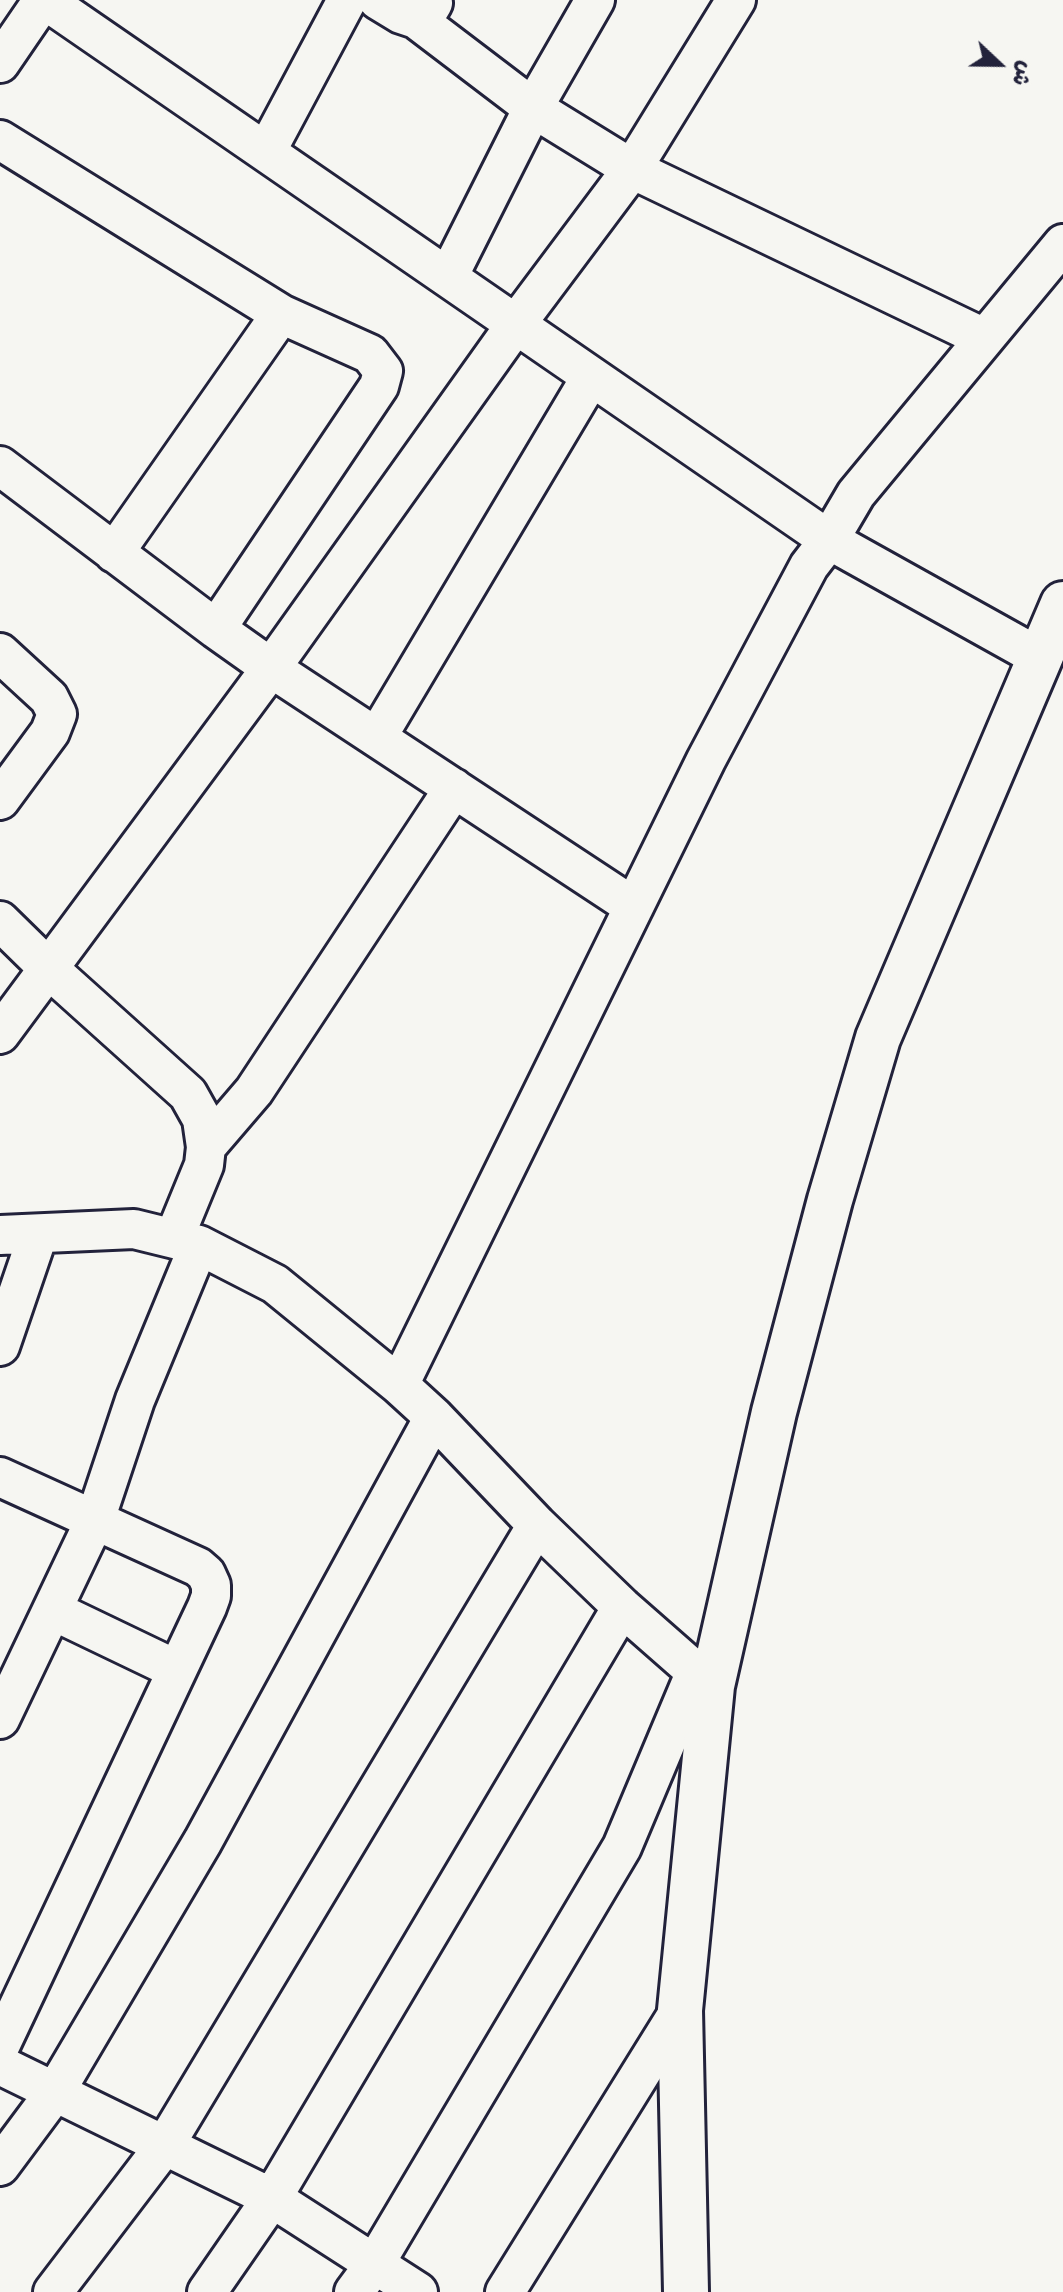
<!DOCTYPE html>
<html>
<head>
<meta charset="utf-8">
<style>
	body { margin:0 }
	#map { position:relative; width:1063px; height:2292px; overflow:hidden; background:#f6f6f2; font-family:"Indie Flower","Playpen Sans Arabic",sans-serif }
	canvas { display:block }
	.north { position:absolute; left:959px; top:24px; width:80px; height:80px; -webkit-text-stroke:6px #f6f6f2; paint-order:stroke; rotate:112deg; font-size:22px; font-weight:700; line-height:32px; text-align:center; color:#22223b }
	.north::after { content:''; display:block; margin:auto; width:28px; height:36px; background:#22223b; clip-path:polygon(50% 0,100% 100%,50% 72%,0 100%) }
</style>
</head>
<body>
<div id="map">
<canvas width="1063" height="2292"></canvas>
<div class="north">ش</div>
</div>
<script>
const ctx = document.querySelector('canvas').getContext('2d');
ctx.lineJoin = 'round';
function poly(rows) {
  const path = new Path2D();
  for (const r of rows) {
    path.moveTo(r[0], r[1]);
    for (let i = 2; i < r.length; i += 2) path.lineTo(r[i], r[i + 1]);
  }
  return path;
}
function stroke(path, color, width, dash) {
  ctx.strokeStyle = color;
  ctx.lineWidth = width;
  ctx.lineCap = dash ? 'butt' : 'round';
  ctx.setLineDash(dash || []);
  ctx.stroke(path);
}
const minor = poly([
	[45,0,829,540,1039,657],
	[378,0,401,14,416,19,430,8,433,3],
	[416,19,533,108,632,169,984,338],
	[0,63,43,0],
	[0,140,281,314,114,553],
	[266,152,347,0],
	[448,277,533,108,595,0],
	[0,466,216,629,271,668,634,907],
	[216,629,379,386,383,371,370,354,281,314],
	[0,653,49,698,57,714,50,732,0,800],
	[377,737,591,377],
	[0,921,49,969,188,1094,202,1119,206,1147,204,1165,174,1238],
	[0,1034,271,668,516,324,632,169,736,0],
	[206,1147,254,1091,454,788],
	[0,1235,134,1229,199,1245,275,1284,399,1385,434,1417,537,1525,622,1607,712,1686],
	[0,1346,38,1235],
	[399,1385,706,760,809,566,829,540,856,494,1063,244],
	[0,1477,198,1567,206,1574,211,1585,211,1596,207,1607,0,2046],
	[52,1610,177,1670],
	[0,1719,95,1520,135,1400,199,1245],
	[0,2065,272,2198,418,2292],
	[0,2166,55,2092,203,1841,434,1417],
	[53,2292,165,2145,537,1525],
	[207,2292,272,2198,622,1607],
	[354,2292,374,2265,622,1847,696,1671],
	[505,2292,680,2010]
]);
const tertiary = poly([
	[686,2292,680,2010,712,1686,774,1412,830,1200,878,1038,1063,604]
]);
stroke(minor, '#22223b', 44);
stroke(tertiary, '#22223b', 50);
stroke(minor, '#f6f6f2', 38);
stroke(tertiary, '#f6f6f2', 44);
</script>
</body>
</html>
